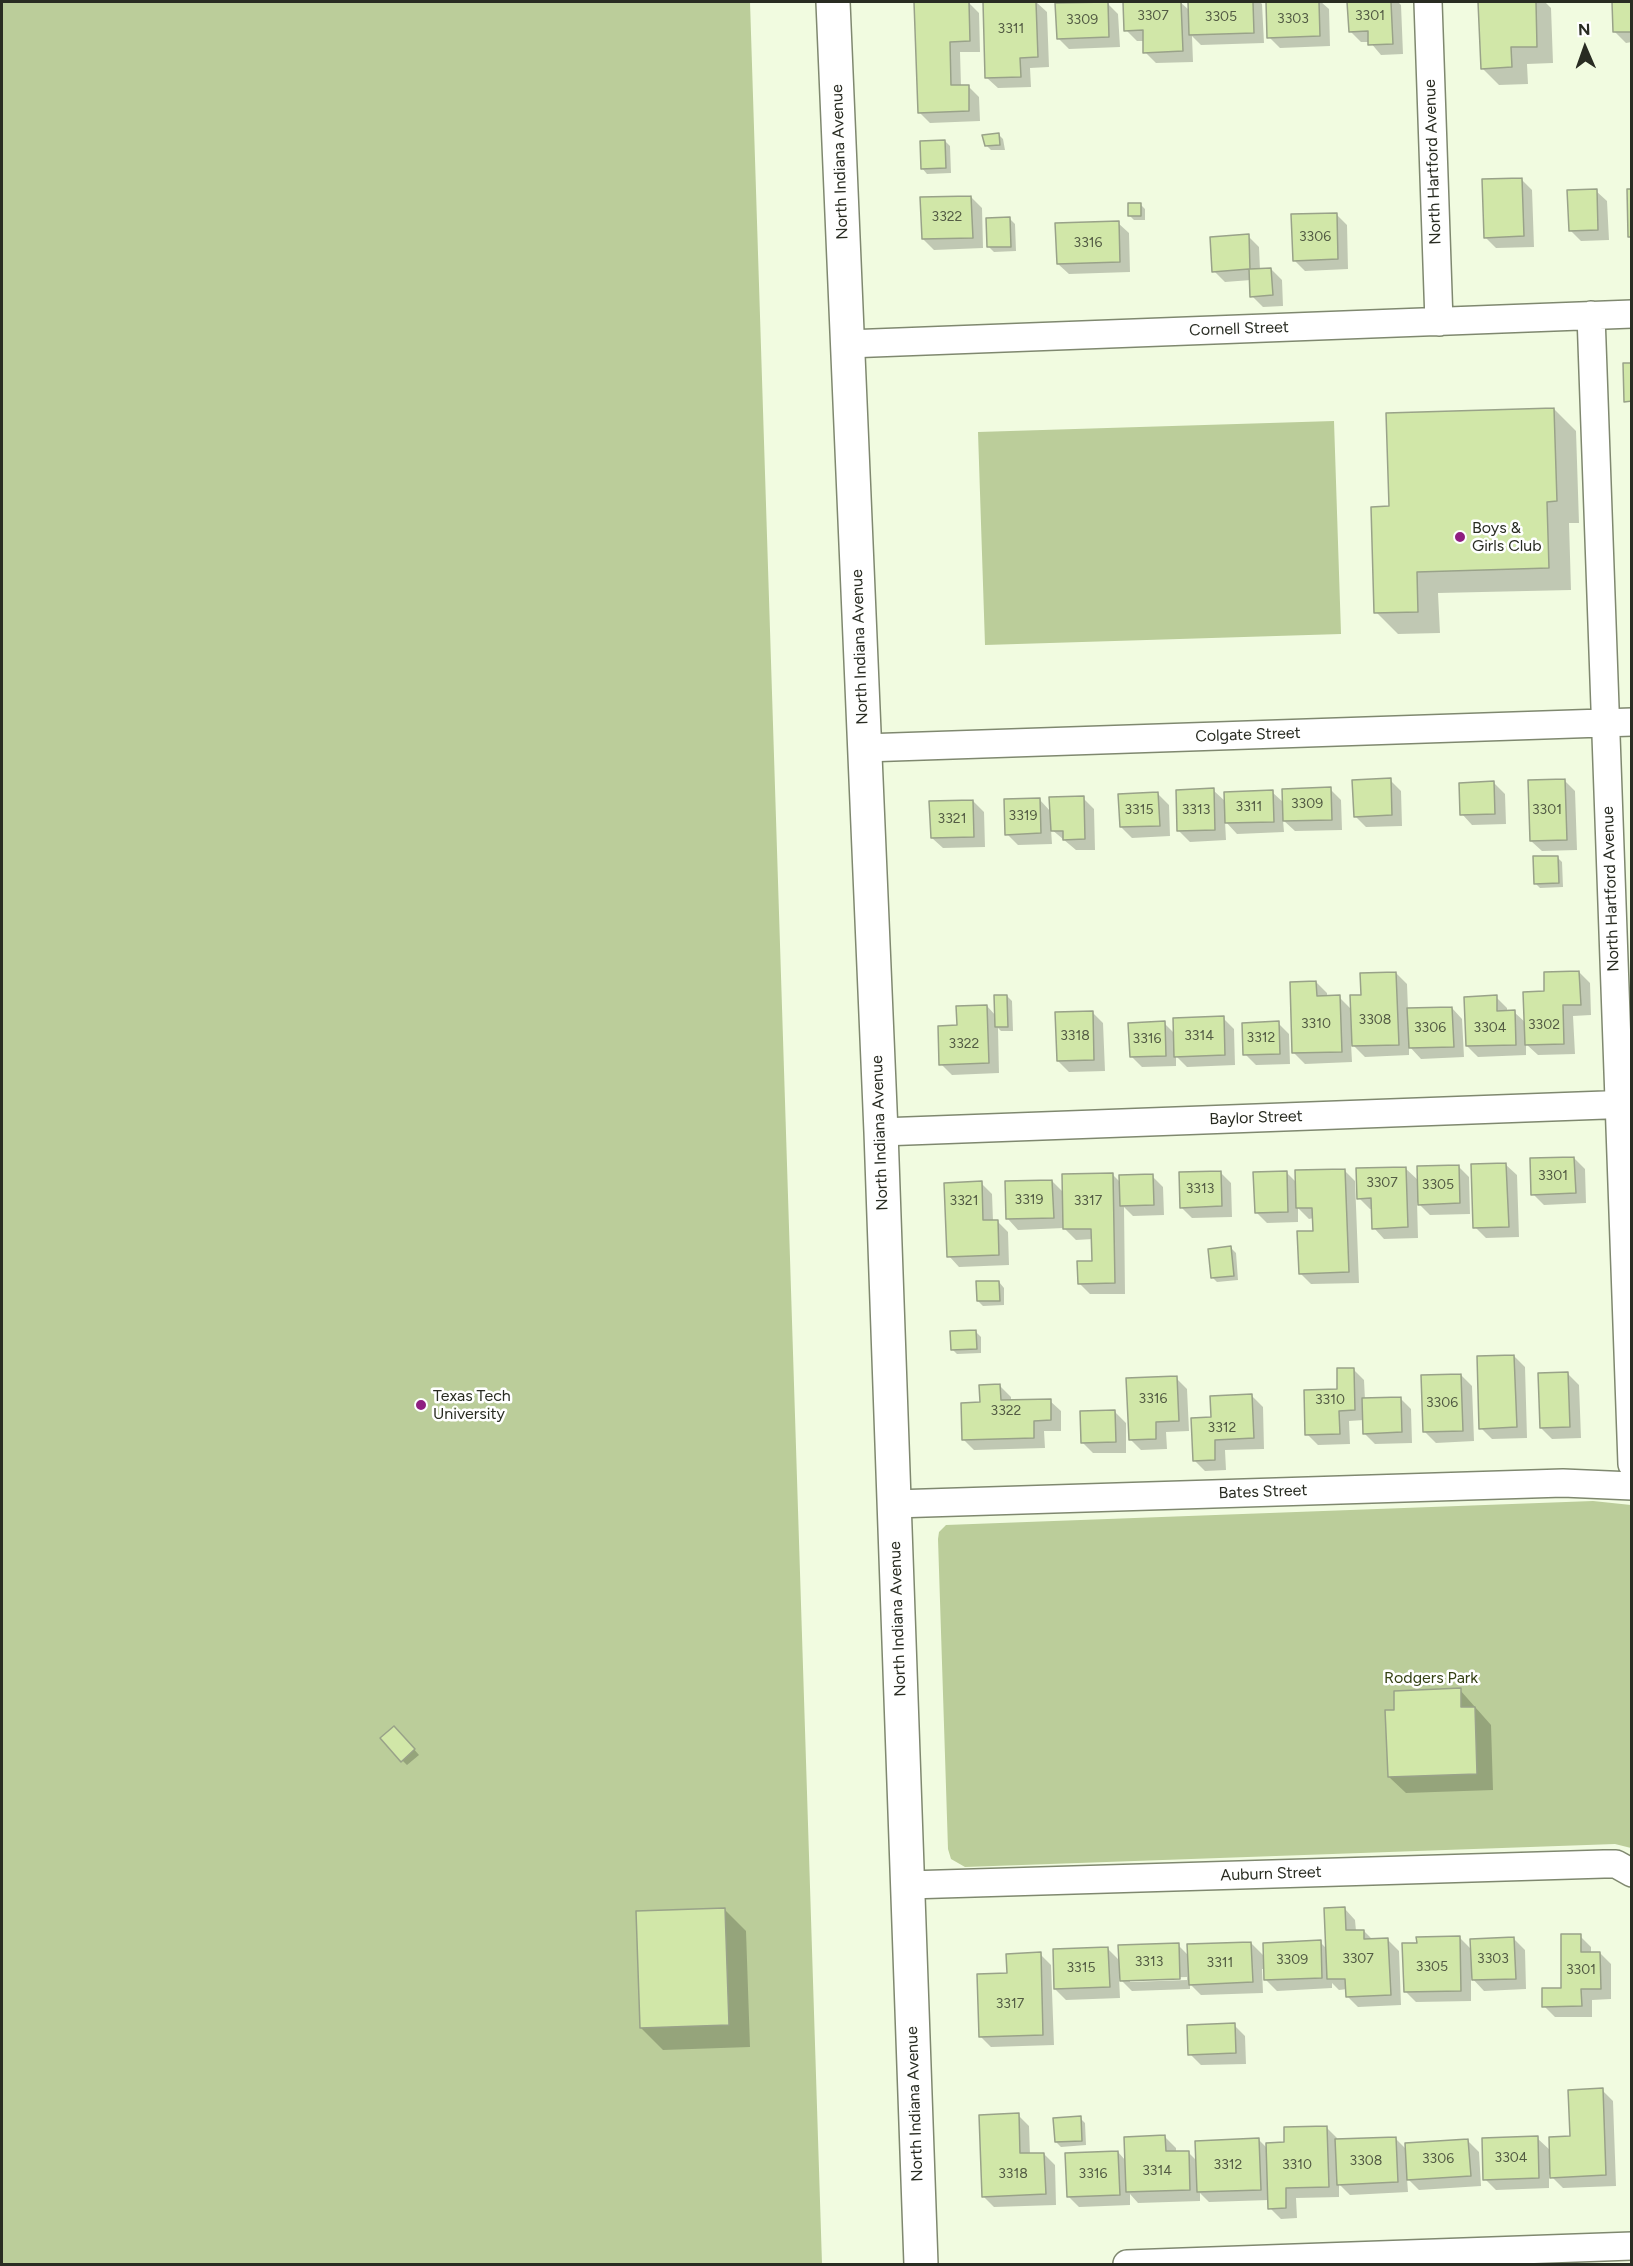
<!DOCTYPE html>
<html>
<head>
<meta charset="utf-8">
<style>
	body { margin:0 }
	#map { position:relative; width:1633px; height:2266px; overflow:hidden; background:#f1fbe0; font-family:Figtree,sans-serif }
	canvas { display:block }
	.frame { position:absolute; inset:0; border:3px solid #292c22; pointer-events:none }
	.north { position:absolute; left:1555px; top:18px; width:60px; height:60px; -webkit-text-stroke:4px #fff; paint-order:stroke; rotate:358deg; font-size:16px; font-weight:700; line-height:24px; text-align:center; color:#292c22 }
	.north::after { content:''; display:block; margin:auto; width:21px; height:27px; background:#292c22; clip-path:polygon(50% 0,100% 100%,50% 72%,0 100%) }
</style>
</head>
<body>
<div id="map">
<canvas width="1633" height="2266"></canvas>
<div class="frame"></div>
<div class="north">N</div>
</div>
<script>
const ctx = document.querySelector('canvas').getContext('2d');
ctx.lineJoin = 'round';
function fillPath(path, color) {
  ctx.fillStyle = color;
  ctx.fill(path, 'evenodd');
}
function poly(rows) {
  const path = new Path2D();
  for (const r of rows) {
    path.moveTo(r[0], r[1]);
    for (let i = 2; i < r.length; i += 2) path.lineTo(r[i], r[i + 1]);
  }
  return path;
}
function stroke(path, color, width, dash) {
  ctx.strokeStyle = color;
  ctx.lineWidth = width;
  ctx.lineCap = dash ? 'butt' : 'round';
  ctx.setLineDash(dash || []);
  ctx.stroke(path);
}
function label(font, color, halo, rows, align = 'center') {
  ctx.font = font + ' Figtree,sans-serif';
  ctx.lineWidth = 5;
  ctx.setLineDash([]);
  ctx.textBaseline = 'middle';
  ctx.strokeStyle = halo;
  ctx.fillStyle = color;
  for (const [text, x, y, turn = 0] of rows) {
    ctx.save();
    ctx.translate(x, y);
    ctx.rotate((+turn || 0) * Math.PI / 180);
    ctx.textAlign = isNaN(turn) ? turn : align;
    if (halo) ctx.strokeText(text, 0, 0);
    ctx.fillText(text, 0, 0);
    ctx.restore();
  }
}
const green = poly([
	[2,2,750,2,822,2264,2,2264],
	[1334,421,1341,634,985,645,978,432],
	[1593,1501,1631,1505,1631,1848,1615,1844,965,1867,951,1859,948,1849,938,1539,939,1532,946,1525]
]);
const shadow = poly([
	[968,2,979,13,980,52,960,52,961,86,968,86,979,97,980,121,930,123,919,112,915,4],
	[1036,2,1047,12,1049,67,1030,68,1031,87,998,88,987,78,984,3],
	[1180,2,1189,10,1189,2,1260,2,1262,4,1264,43,1201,45,1192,36,1193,62,1156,63,1145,52,1144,41,1137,41,1126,30,1125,3],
	[1268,2,1321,2,1329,9,1330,46,1280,48,1269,37],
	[1349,2,1398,2,1401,5,1403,54,1381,55,1370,42,1361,42,1350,31],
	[1480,2,1545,2,1551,8,1553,63,1527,64,1528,84,1499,85,1482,68],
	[1614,2,1632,2,1632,42,1626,43,1615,32],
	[1107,3,1118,14,1120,47,1069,49,1058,38],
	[998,134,1003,139,1005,150,991,150,986,145],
	[945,141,950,146,951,173,927,174,922,168],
	[1521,179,1532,190,1534,247,1496,248,1485,237],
	[1596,191,1607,201,1609,240,1581,241,1570,230],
	[971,197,982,208,983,248,934,250,923,239],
	[1140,204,1145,209,1145,220,1134,220,1129,215],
	[1336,214,1347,225,1348,269,1305,271,1294,260],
	[1010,219,1015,224,1016,251,994,252,989,247],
	[1118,223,1129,233,1130,272,1069,274,1058,264],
	[1248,236,1259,247,1260,270,1271,269,1282,280,1283,306,1263,307,1252,296,1251,280,1225,282,1214,271],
	[1554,409,1576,431,1579,523,1569,523,1571,590,1438,593,1440,633,1398,634,1376,612,1390,508],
	[1390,780,1401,791,1402,826,1366,827,1355,816],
	[1564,780,1575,791,1577,850,1542,851,1531,841],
	[1494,783,1505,794,1506,824,1472,825,1462,814],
	[1330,789,1341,800,1342,830,1295,831,1283,820,1284,832,1237,834,1225,821,1226,840,1190,842,1179,831,1213,790,1226,802,1272,792,1284,803],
	[1158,794,1169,805,1170,836,1132,838,1121,827],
	[1083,798,1094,809,1095,850,1076,850,1051,829,1052,844,1018,845,1007,834,1040,800,1051,812],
	[973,801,984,812,985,847,943,848,932,838],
	[1557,857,1562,862,1563,887,1540,888,1535,883],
	[1579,972,1590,983,1591,1015,1573,1016,1575,1054,1538,1055,1526,1044,1526,1055,1478,1057,1467,1046,1496,997,1507,1008,1507,1012,1514,1012,1526,1023,1546,993],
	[1396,973,1407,984,1408,1010,1452,1008,1462,1019,1464,1057,1421,1059,1409,1046,1409,1055,1365,1057,1351,1043,1352,1062,1305,1064,1294,1053,1316,982,1327,993,1327,997,1339,997,1352,1010,1362,996],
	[1007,996,1012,1001,1013,1031,1001,1031,998,1028,999,1073,952,1075,941,1064,959,1026,987,1006,996,1016],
	[1092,1012,1103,1023,1105,1071,1069,1072,1058,1061],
	[1223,1018,1234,1029,1235,1065,1187,1067,1176,1056,1176,1066,1142,1067,1131,1056,1164,1023,1175,1034],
	[1278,1023,1289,1034,1290,1064,1256,1065,1245,1054],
	[1574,1158,1585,1169,1586,1203,1544,1205,1533,1194],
	[1506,1165,1517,1175,1519,1237,1486,1238,1475,1227],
	[1458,1166,1469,1177,1470,1214,1430,1215,1417,1202,1418,1238,1384,1239,1374,1228,1373,1209,1370,1209,1359,1198,1405,1168,1419,1181],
	[1344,1170,1355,1181,1359,1283,1311,1284,1300,1273,1314,1232,1314,1218,1309,1219,1298,1208,1298,1222,1267,1223,1256,1212,1286,1172,1297,1183],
	[1220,1172,1231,1183,1232,1217,1192,1218,1181,1207],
	[1113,1175,1121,1183,1152,1176,1163,1187,1164,1215,1133,1216,1124,1207,1125,1294,1090,1294,1079,1283,1093,1263,1093,1239,1076,1240,1064,1228,1018,1230,1008,1219,1052,1181,1064,1193],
	[981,1183,992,1194,993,1221,997,1221,1008,1232,1009,1265,959,1267,949,1256],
	[1231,1248,1236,1253,1238,1280,1217,1282,1212,1277],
	[999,1282,1004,1288,1004,1305,983,1306,978,1301],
	[976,1332,981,1337,981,1353,957,1354,952,1349],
	[1514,1356,1525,1367,1527,1438,1492,1439,1481,1428],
	[1353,1369,1364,1380,1365,1400,1400,1398,1411,1409,1412,1443,1375,1444,1364,1433,1364,1420,1349,1421,1350,1444,1318,1445,1307,1434],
	[1568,1374,1579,1385,1581,1438,1552,1439,1541,1428],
	[1461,1375,1472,1386,1474,1441,1436,1443,1425,1432],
	[1176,1378,1187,1389,1189,1431,1166,1432,1167,1449,1141,1450,1130,1439],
	[1000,1386,1011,1397,1011,1402,1050,1401,1061,1411,1061,1431,1044,1431,1045,1448,974,1450,963,1439,982,1404],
	[1252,1396,1263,1407,1264,1449,1225,1450,1226,1470,1205,1471,1194,1460,1213,1419],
	[1115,1412,1126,1423,1126,1453,1093,1453,1082,1442],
	[1460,1690,1491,1725,1493,1790,1406,1793,1389,1777,1396,1711],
	[399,1732,419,1755,407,1765,402,1760],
	[724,1909,746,1931,750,2047,663,2050,641,2028],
	[1345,1909,1355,1920,1356,1931,1364,1931,1373,1940,1388,1940,1399,1951,1401,2005,1358,2007,1347,1996,1347,1989,1339,1990,1332,1983,1332,1988,1277,1991,1266,1980,1265,1969,1262,1969,1263,1993,1201,1995,1190,1984,1190,1989,1132,1991,1119,1978,1120,1998,1066,2000,1055,1989,1108,1949,1121,1962,1178,1945,1189,1956,1251,1943,1265,1957,1320,1942,1327,1949],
	[1187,1977,1187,1980,1130,1982,1130,1979],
	[1580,1936,1591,1947,1591,1954,1600,1953,1611,1964,1611,1999,1592,2000,1592,2017,1555,2017,1544,2006,1563,1989],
	[1459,1937,1472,1950,1514,1939,1525,1950,1526,1989,1484,1991,1471,1977,1471,2001,1416,2002,1405,1991,1418,1944],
	[1040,1954,1051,1965,1054,2045,991,2047,980,2036,1008,1975],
	[1234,2025,1245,2036,1246,2064,1201,2065,1190,2054],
	[1602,2090,1613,2101,1616,2186,1563,2188,1549,2174,1549,2188,1496,2190,1485,2179,1537,2138,1551,2151,1571,2138],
	[1018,2115,1029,2126,1030,2155,1044,2154,1055,2165,1056,2205,994,2207,983,2196],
	[1080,2118,1085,2123,1086,2145,1061,2147,1056,2142],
	[1326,2127,1337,2138,1337,2141,1395,2138,1407,2150,1468,2141,1479,2152,1481,2186,1419,2190,1407,2178,1408,2192,1350,2195,1339,2184,1339,2197,1296,2198,1297,2218,1281,2219,1270,2208,1269,2200,1209,2202,1200,2193,1200,2201,1138,2203,1130,2194,1130,2205,1079,2207,1068,2196,1118,2152,1126,2161,1165,2137,1176,2148,1176,2153,1188,2152,1197,2161,1259,2140,1268,2149]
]);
const building = poly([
	[914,2,969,2,970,41,950,42,951,85,969,85,969,111,918,113,914,2],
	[983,2,1036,2,1038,57,1020,58,1021,77,985,78,983,2],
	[1108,2,1109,37,1057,39,1055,3,1108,2],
	[1123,2,1181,2,1183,51,1143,53,1143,30,1124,31,1123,2],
	[1188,2,1253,2,1254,33,1189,35,1188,2],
	[1266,2,1319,2,1320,36,1267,38,1266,2],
	[1347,2,1391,2,1393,44,1368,45,1368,31,1349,32,1347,2],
	[1478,2,1536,2,1537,47,1511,47,1512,67,1481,69,1478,2],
	[1612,2,1632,2,1632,32,1613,32,1612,2],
	[999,133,1000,145,985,146,982,135,999,133],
	[945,140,946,168,921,169,920,141,945,140],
	[1522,178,1524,236,1484,238,1482,179,1522,178],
	[1597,189,1598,230,1569,231,1567,190,1597,189],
	[1627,189,1632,189,1632,237,1628,237,1627,189],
	[971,196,973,238,922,239,920,197,971,196],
	[1128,203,1141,203,1141,216,1128,216,1128,203],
	[1337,213,1338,259,1293,261,1291,214,1337,213],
	[1010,217,1011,247,987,247,986,218,1010,217],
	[1119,221,1120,262,1057,264,1055,223,1119,221],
	[1249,234,1250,269,1271,268,1273,295,1250,297,1249,269,1212,272,1210,237,1249,234],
	[1623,363,1632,363,1632,401,1624,402,1623,363],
	[1554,408,1557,501,1547,502,1549,568,1417,572,1418,612,1374,613,1371,507,1389,506,1386,413,1554,408],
	[1391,778,1392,815,1354,817,1352,780,1391,778],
	[1565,779,1567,840,1530,841,1528,780,1565,779],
	[1494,781,1495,814,1460,815,1459,783,1494,781],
	[1331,787,1332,820,1283,821,1282,789,1331,787],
	[1214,788,1215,830,1177,831,1176,790,1214,788],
	[1273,790,1274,822,1225,823,1224,792,1273,790],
	[1158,792,1160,826,1120,827,1118,794,1158,792],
	[1084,796,1085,839,1063,840,1063,831,1051,831,1049,797,1084,796],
	[1040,798,1041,833,1005,835,1004,799,1040,798],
	[973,800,974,837,931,838,929,801,973,800],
	[1533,856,1558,856,1559,883,1534,884,1533,856],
	[1579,971,1581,1005,1563,1005,1564,1044,1525,1045,1523,992,1544,991,1544,972,1579,971],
	[1396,972,1399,1045,1352,1046,1350,995,1361,995,1360,973,1396,972],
	[1316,981,1317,996,1340,995,1342,1052,1292,1053,1290,982,1316,981],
	[994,995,1007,995,1008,1027,995,1027,994,995],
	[1497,995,1497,1011,1515,1010,1516,1045,1466,1046,1464,997,1497,995],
	[987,1005,989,1063,939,1065,938,1026,957,1025,956,1006,987,1005],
	[1452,1007,1454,1047,1409,1048,1407,1008,1452,1007],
	[1093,1011,1094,1060,1057,1061,1055,1012,1093,1011],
	[1224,1016,1225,1055,1174,1057,1173,1018,1224,1016],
	[1165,1021,1166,1056,1130,1057,1128,1023,1165,1021],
	[1279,1021,1280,1054,1243,1055,1242,1023,1279,1021],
	[1574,1157,1576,1193,1531,1195,1530,1158,1574,1157],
	[1506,1163,1509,1227,1473,1228,1471,1164,1506,1163],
	[1459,1165,1460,1203,1418,1205,1417,1166,1459,1165],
	[1406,1167,1408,1227,1372,1229,1371,1198,1357,1199,1356,1168,1406,1167],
	[1345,1169,1349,1272,1299,1274,1297,1231,1313,1231,1312,1208,1296,1208,1295,1170,1345,1169],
	[1221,1171,1222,1206,1180,1208,1179,1172,1221,1171],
	[1287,1171,1288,1212,1255,1213,1253,1172,1287,1171],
	[1113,1173,1115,1283,1078,1284,1077,1261,1092,1261,1091,1229,1063,1229,1062,1174,1113,1173],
	[1153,1174,1154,1205,1120,1206,1119,1175,1153,1174],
	[1052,1180,1054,1218,1006,1219,1005,1181,1052,1180],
	[982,1181,983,1220,998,1220,999,1255,947,1257,944,1183,982,1181],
	[1231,1246,1234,1276,1211,1278,1208,1249,1231,1246],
	[976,1281,999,1281,1000,1301,977,1301,976,1281],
	[976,1330,977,1349,951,1350,950,1331,976,1330],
	[1514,1355,1517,1427,1479,1429,1477,1356,1514,1355],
	[1337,1368,1354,1368,1355,1410,1339,1411,1340,1434,1305,1435,1304,1390,1337,1389,1337,1368],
	[1568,1372,1570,1427,1540,1428,1538,1373,1568,1372],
	[1461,1374,1463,1431,1423,1432,1421,1375,1461,1374],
	[1177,1376,1179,1421,1156,1422,1156,1439,1129,1440,1126,1378,1177,1376],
	[1000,1384,1001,1400,1051,1399,1051,1420,1034,1421,1034,1438,962,1440,961,1403,980,1402,979,1385,1000,1384],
	[1252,1394,1254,1438,1215,1440,1215,1460,1193,1461,1191,1418,1211,1417,1210,1396,1252,1394],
	[1401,1397,1402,1432,1363,1434,1362,1398,1401,1397],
	[1115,1410,1116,1442,1081,1443,1080,1411,1115,1410],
	[1461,1688,1461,1707,1475,1707,1477,1774,1388,1777,1385,1710,1394,1710,1394,1691,1461,1688],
	[394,1726,415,1749,401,1762,380,1738,394,1726],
	[1345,1907,1346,1930,1364,1930,1364,1939,1388,1938,1391,1995,1346,1997,1345,1979,1327,1979,1324,1908,1345,1907],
	[725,1908,729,2025,640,2028,636,1911,725,1908],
	[1561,1934,1581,1934,1581,1952,1600,1952,1601,1989,1581,1989,1582,2006,1542,2007,1542,1988,1561,1988,1561,1934],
	[1460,1936,1461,1991,1404,1992,1402,1943,1417,1943,1416,1937,1460,1936],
	[1514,1937,1516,1979,1472,1980,1470,1939,1514,1937],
	[1321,1940,1322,1978,1264,1980,1263,1943,1321,1940],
	[1251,1942,1253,1982,1189,1985,1187,1944,1251,1942],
	[1179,1943,1180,1979,1120,1981,1118,1945,1179,1943],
	[1108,1947,1110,1987,1054,1989,1053,1949,1108,1947],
	[1041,1952,1043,2035,979,2037,977,1974,1007,1973,1006,1954,1041,1952],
	[1235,2023,1236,2053,1188,2055,1187,2025,1235,2023],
	[1603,2088,1606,2175,1550,2178,1549,2137,1570,2136,1568,2090,1603,2088],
	[1019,2113,1020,2153,1044,2153,1046,2194,982,2197,979,2115,1019,2113],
	[1081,2116,1082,2141,1055,2142,1053,2118,1081,2116],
	[1327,2126,1329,2187,1286,2188,1286,2208,1268,2209,1266,2143,1284,2142,1284,2127,1327,2126],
	[1165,2135,1166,2151,1189,2151,1190,2190,1126,2192,1124,2137,1165,2135],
	[1538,2136,1539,2178,1483,2180,1482,2138,1538,2136],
	[1396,2137,1398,2182,1337,2185,1335,2139,1396,2137],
	[1259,2138,1261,2190,1197,2192,1195,2141,1259,2138],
	[1468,2139,1471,2176,1407,2180,1405,2143,1468,2139],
	[1118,2151,1120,2195,1067,2197,1065,2153,1118,2151]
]);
const minor = poly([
	[1428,2,1439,322],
	[1591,315,1632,1464],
	[847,344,1632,314],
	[864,748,1632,722],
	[881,1132,1632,1104],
	[894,1504,1563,1483,1632,1486],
	[908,1885,1604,1864,1616,1864,1632,1873],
	[1127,2264,1632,2246]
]);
const secondary = poly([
	[833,2,881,1132,921,2264]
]);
const markers = [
	[1460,537,6,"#8f1f81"],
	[421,1405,6,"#8f1f81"]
];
const numberNames = [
	["3307",1153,16],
	["3301",1370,16],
	["3305",1221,17],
	["3303",1293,19],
	["3309",1082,20],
	["3311",1011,29],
	["3322",947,217],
	["3306",1315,237],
	["3316",1088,243],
	["3309",1307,804],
	["3311",1249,807],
	["3315",1139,810],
	["3313",1196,810],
	["3301",1547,810],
	["3319",1023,816],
	["3321",952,819],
	["3308",1375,1020],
	["3310",1316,1024],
	["3302",1544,1025],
	["3306",1430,1028],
	["3304",1490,1028],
	["3318",1075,1036],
	["3314",1199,1036],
	["3312",1261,1038],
	["3316",1147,1039],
	["3322",964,1044],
	["3301",1553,1176],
	["3307",1382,1183],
	["3305",1438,1185],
	["3313",1200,1189],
	["3319",1029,1200],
	["3321",964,1201],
	["3317",1088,1201],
	["3316",1153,1399],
	["3310",1330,1400],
	["3306",1442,1403],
	["3322",1006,1411],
	["3312",1222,1428],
	["3307",1358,1959],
	["3303",1493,1959],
	["3309",1292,1960],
	["3313",1149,1962],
	["3311",1220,1963],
	["3305",1432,1967],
	["3315",1081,1968],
	["3301",1581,1970],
	["3317",1010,2004],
	["3304",1511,2158],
	["3306",1438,2159],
	["3308",1366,2161],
	["3312",1228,2165],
	["3310",1297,2165],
	["3314",1157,2171],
	["3318",1013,2174],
	["3316",1093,2174]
];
const streetNames = [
	["North Indiana Avenue",840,162,-92],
	["North Hartford Avenue",1433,162,-92],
	["Cornell Street",1239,329,-2],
	["North Indiana Avenue",860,647,-92],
	["Colgate Street",1248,735,-2],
	["North Hartford Avenue",1611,889,-92],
	["Baylor Street",1256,1118,-2],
	["North Indiana Avenue",880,1133,-92],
	["Bates Street",1263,1492,-2],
	["North Indiana Avenue",898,1619,-92],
	["Auburn Street",1271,1874,-2],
	["North Indiana Avenue",915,2104,-92]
];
const poiNames = [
	["Boys &",1472,528],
	["Girls Club",1472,546],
	["Texas Tech",433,1396],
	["University",433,1414]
];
const parkNames = [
	["Rodgers Park",1431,1678]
];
fillPath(green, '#bbcd9a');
fillPath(shadow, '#0003');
fillPath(building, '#d1e7a8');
stroke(building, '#99a289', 1.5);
stroke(minor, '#7f886f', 30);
stroke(secondary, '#7f886f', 36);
stroke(minor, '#fff', 27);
stroke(secondary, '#fff', 33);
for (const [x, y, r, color] of markers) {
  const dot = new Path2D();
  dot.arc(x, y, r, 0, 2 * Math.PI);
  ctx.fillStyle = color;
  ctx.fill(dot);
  stroke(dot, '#fff', 2);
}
label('14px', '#535b44', null, numberNames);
label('16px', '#292c22', '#fff', streetNames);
label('16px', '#292c22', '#fff', poiNames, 'left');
label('16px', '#344114', '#fff', parkNames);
</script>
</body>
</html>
